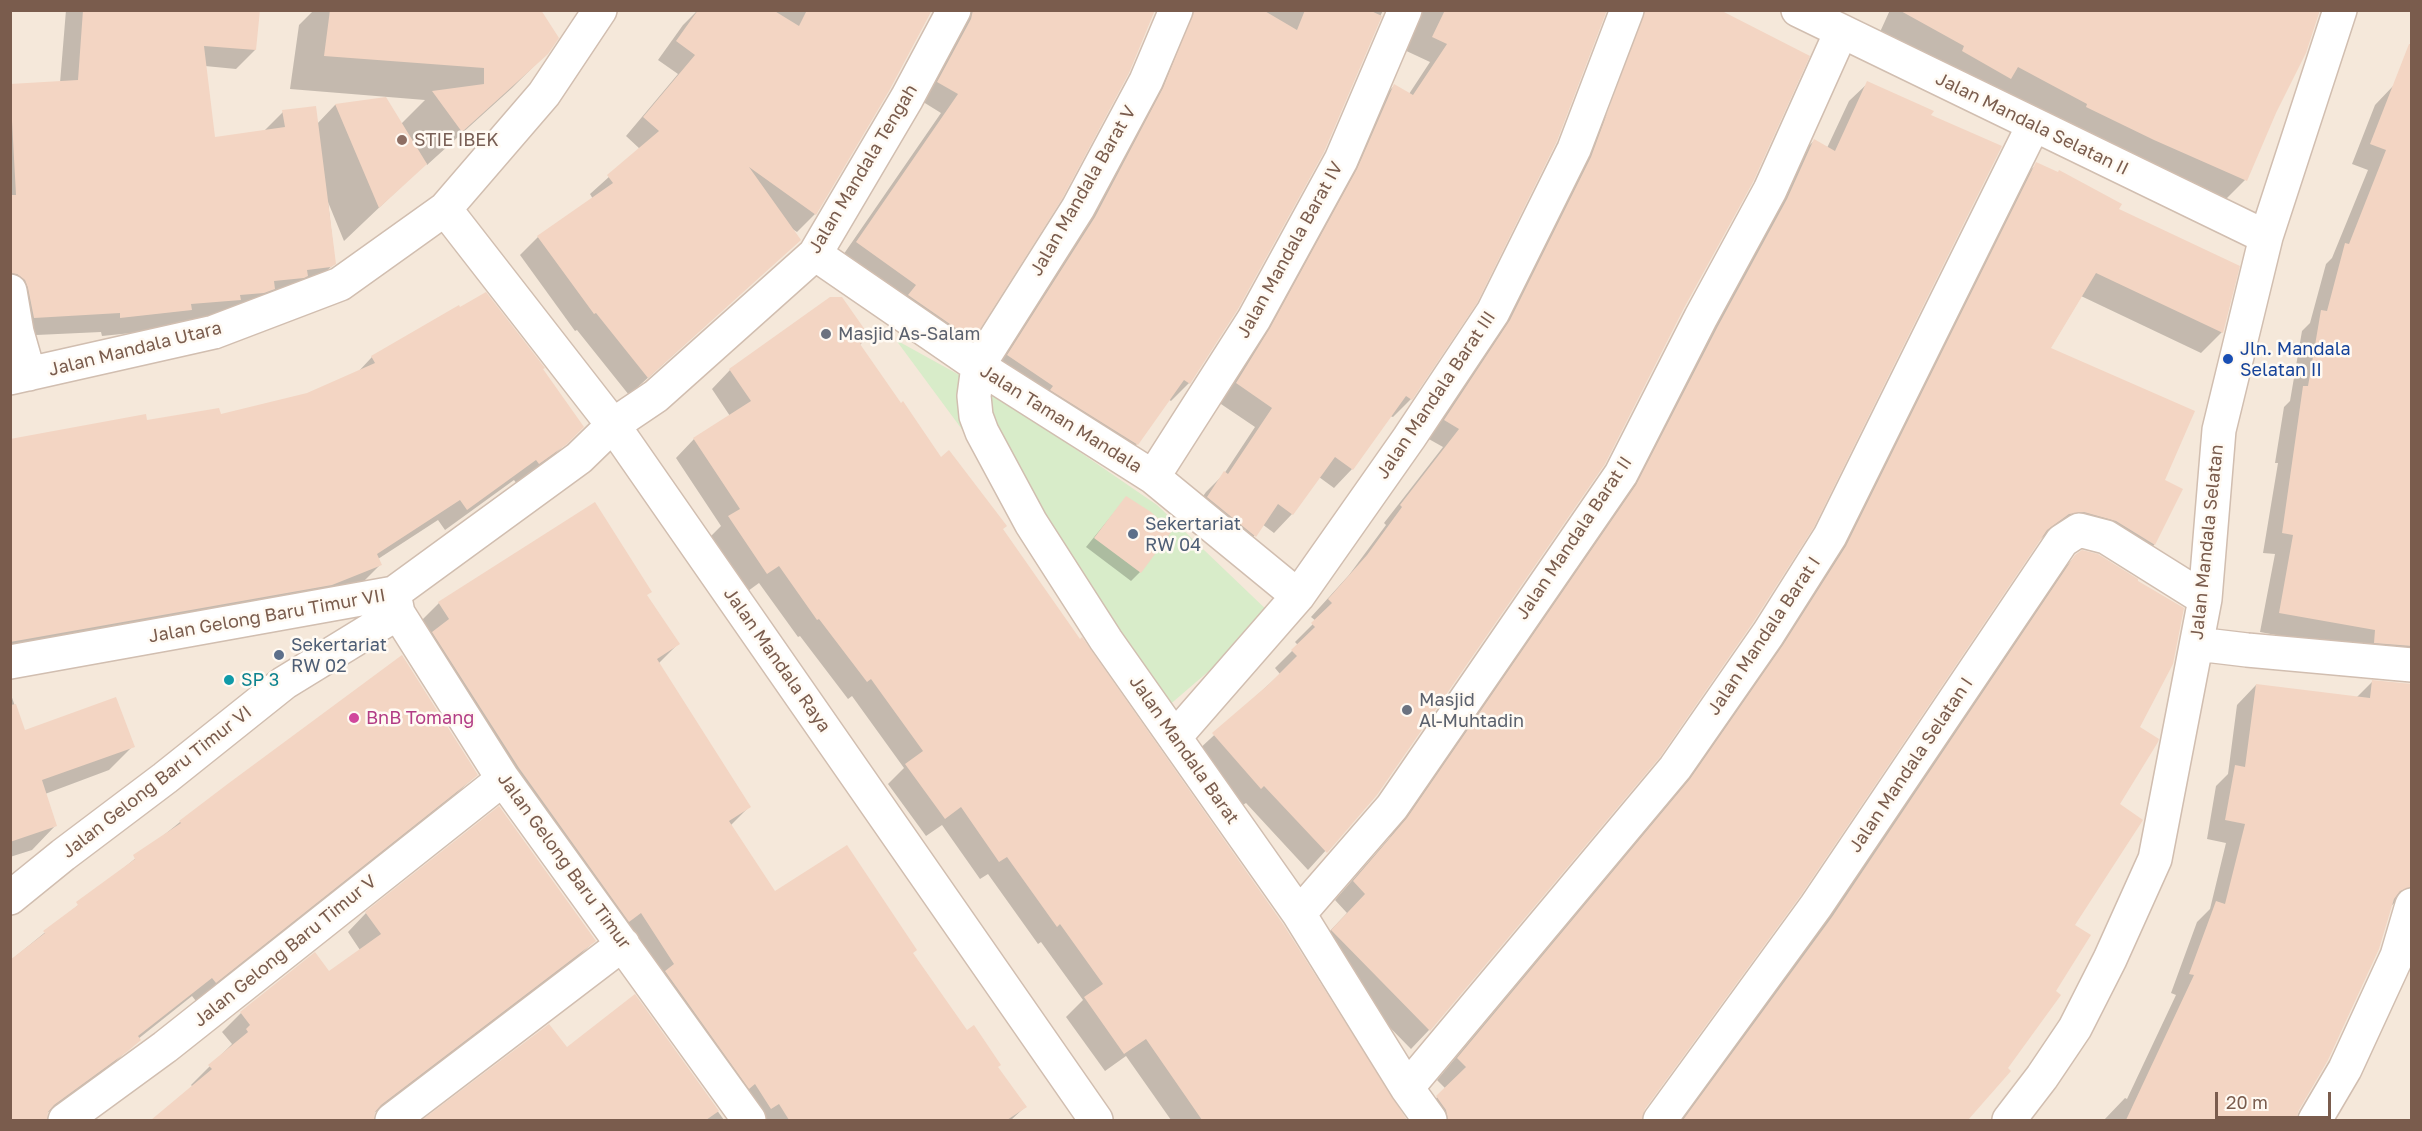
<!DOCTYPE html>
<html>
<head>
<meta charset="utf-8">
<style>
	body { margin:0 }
	#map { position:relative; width:2422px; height:1131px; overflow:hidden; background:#fdf6ec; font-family:"Golos Text",sans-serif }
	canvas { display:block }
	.frame { position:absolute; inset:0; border:12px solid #7a5c4d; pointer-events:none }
	.scale { position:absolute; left:2215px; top:1092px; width:116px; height:27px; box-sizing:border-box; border:3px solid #7a5c4d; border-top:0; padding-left:8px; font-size:18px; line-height:21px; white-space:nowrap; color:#7a5c4d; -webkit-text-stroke:4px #fffaf3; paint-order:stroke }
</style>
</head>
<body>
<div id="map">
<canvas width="2422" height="1131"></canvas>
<div class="frame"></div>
<div class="scale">20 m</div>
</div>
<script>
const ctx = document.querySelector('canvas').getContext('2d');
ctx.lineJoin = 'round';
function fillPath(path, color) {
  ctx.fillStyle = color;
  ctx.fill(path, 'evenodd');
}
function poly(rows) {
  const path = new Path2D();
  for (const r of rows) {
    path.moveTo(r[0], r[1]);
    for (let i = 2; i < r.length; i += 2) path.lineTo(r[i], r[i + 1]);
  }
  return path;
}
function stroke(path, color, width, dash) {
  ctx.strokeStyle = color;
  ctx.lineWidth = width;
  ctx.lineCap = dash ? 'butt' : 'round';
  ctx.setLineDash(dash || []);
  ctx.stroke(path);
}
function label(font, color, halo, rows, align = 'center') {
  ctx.font = font + ' "Golos Text",sans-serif';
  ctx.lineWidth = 5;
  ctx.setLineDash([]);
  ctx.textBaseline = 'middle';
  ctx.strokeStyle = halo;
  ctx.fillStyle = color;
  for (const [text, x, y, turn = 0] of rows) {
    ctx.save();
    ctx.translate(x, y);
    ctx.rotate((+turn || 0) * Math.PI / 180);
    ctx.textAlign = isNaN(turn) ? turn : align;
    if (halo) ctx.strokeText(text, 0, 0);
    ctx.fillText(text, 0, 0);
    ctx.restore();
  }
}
const residential = poly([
	[11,11,2411,11,2411,1120,11,1120]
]);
const green = poly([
	[896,340,1001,398,1157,505,1273,616,1167,707]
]);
const shadow = poly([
	[66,10,258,10,255,50,236,69,205,66,213,138,263,132,283,112,317,124,335,105,385,98,401,124,425,100,290,89,299,25,314,10,540,10,547,53,512,88,427,165,426,163,344,241,328,202,335,263,315,282,220,319,178,322,171,329,102,336,101,332,15,336,10,311,10,86,60,83],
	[698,10,931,10,815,214,797,232,791,228,799,240,629,395,577,330,575,331,520,255,538,237,593,199,590,194,640,149,626,136,678,74,658,60,683,25],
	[940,10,1154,10,971,339,953,357,839,261,941,113,920,100],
	[1163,10,1383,10,1323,151,1189,383,1171,401,1168,399,1137,444,1118,462,990,374],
	[1392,10,1606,10,1411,399,1393,417,1390,416,1352,469,1334,488,1319,477,1292,514,1274,533,1262,524,1254,536,1236,554,1189,516,1206,492,1224,474,1255,427,1218,402,1376,104,1394,86,1409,94,1430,62,1400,48],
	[1662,10,1376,795,1308,870,1246,803,1243,805,1196,752,1280,674,1275,668,1298,645,1295,642,1316,621,1311,617,1349,575,1386,525,1384,523,1443,447,1427,438,1570,184],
	[1890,10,2314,10,2275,112,2245,180,2224,201,2068,125,1999,89,1989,99,1880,32],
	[1868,83,1659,756,1429,1030,1411,1049,1313,949,1347,913,1335,900,1389,838,1619,503,1795,159,1814,141,1827,148,1849,101],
	[2394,85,2412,92,2412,887,2391,906,2297,1110,2296,1120,2104,1120,2125,1098,2127,1099,2176,995,2171,993,2197,922,2210,909,2226,843,2207,839,2216,786,2228,774,2237,705,2256,685,2356,698,2372,682,2411,685,2410,677,2356,650,2260,632,2275,554,2263,553,2278,463,2275,463,2284,407,2290,401,2302,331,2310,323,2326,264,2332,258,2368,170,2352,164,2375,105],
	[2037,164,2117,210,2222,332,2201,353,2081,296,2049,348,2163,481,2181,489,2154,545,2133,565,2094,541,2047,534,2038,541,1644,1108,1640,1120,1419,1120,1416,1117,1446,1089,1437,1080,1670,801,1763,667,2016,184],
	[868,336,859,346,940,459,1002,529,1405,1120,1171,1120,1126,1056,1105,1071,1066,1017,1083,1000,1041,942,1038,944,988,874,980,879,942,825,926,836,888,784,904,768,852,696,848,699,800,636,798,637,759,583,748,591,711,536,721,526,676,458,694,439,730,416,712,389,730,370],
	[372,357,541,370,582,427,544,465,517,484,514,480,445,530,438,520,378,559,380,565,359,586,10,657,10,441,146,422,220,416,307,395,357,373],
	[1126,498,1140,572,1131,581,1086,547],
	[2076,556,2138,728,2118,804,2073,925,2006,1069,2009,1071,1966,1120,1679,1120,2055,577],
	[646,596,678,644,658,664,749,807,730,826,774,893,912,953,966,1032,997,1068,1025,1107,1011,1120,737,1120,418,624,439,603],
	[10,692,24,732,133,746,109,770,45,794,55,826,32,850,10,857],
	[476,775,457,793,196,1001,192,996,138,1039,107,1070,46,1114,45,1120,10,1120,10,961,180,822],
	[366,913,595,940,576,959,373,1114,372,1120,153,1120,193,1087,191,1085,232,1044,222,1032,241,1013,314,954,329,973,360,950,348,932],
	[635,996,724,1120,427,1120,435,1113,567,1049]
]);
const building = poly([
	[83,10,260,10,256,50,204,46,215,137,285,127,282,110,316,106,336,264,331,267,307,270,308,276,304,278,274,281,275,289,264,293,240,295,241,300,191,304,192,310,120,318,120,313,34,318,28,288,25,280,17,274,10,273,10,195,16,195,10,84,78,80],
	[330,10,541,10,559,38,548,54,462,132,432,91,484,84,484,68,324,56],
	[698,10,773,10,799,26,807,10,932,10,889,91,816,215,749,167,801,240,648,378,596,313,594,314,537,236,613,183,607,175,659,131,643,117,695,55,676,41],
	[973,10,1155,10,1129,73,1062,199,973,340,908,295,916,285,856,242,958,94,937,82,971,19],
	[1194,10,1263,10,1297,30,1305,10,1369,10,1382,16,1324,152,1238,309,1190,384,1184,380,1138,445,1050,390,1053,386,1007,355,1095,217,1163,88],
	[1445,10,1607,10,1557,141,1477,303,1412,400,1406,396,1353,470,1335,457,1293,515,1278,504,1256,537,1207,497,1224,471,1228,474,1272,408,1236,383,1270,328,1357,169,1394,84,1413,95,1447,44,1432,37],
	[1645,10,1720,10,1810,56,1753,182,1684,308,1605,464,1377,795,1327,853,1264,786,1261,789,1212,733,1268,685,1297,656,1291,650,1315,627,1311,623,1332,603,1328,599,1367,555,1402,507,1400,505,1459,429,1444,420,1510,320,1591,157],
	[1899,10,2320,10,2306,53,2276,113,2247,181,2154,140,2086,107,2087,104,2018,67,2011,79,1962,51,1964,46],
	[2409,44,2412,44,2412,646,2374,643,2375,630,2279,613,2293,535,2282,533,2303,386,2308,386,2321,310,2327,311,2345,243,2349,244,2386,150,2370,144],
	[1867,81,1934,111,1931,115,2002,146,1814,527,1752,624,1660,757,1430,1031,1331,930,1365,894,1353,881,1407,818,1636,485,1718,326,1787,199,1814,139,1835,151],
	[386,97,427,164,379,208,335,104],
	[2036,162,2058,172,2059,170,2122,204,2119,209,2240,266,2223,333,2096,273,2051,348,2195,411,2165,480,2183,489,2155,545,2116,521,2084,512,2069,514,2047,530,1801,895,1645,1109,1642,1120,1448,1120,1446,1110,1436,1096,1466,1067,1457,1058,1690,779,1783,645,1846,546],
	[486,292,545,368,543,369,584,427,567,444,539,464,536,460,467,510,460,500,377,554,382,565,332,585,10,642,10,439,146,414,147,420,219,408,221,414,307,393,375,363,371,356,459,305,460,307],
	[830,297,842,297,870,337,860,344,901,403,903,401,941,457,949,450,1007,526,1003,529,1080,639,1082,637,1283,924,1407,1120,1202,1120,1146,1039,1124,1054,1084,997,1103,984,1060,924,1057,927,1007,857,999,862,961,807,945,819,905,764,923,751,871,679,867,682,819,619,817,620,779,566,767,574,728,516,740,509,693,438,751,401,729,369],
	[1126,496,1151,512,1172,531,1141,573,1094,538],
	[595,502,652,592,647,595,680,644,657,659,751,807,729,821,775,891,847,845,917,950,913,953,967,1030,974,1025,1001,1065,998,1067,1027,1107,1007,1120,789,1120,779,1104,771,1109,755,1084,749,1089,665,971,674,964,641,913,629,922,519,768,432,632,449,619,438,602],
	[2082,550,2098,554,2138,579,2138,581,2184,608,2173,664,2140,727,2159,739,2158,742,2120,804,2143,820,2075,925,2091,935,2056,991,2061,995,2008,1068,2011,1071,1968,1120,1683,1120,1832,917,2075,555],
	[402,655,478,775,216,983,212,978,138,1036,141,1040,128,1051,54,1105,48,1112,47,1120,10,1120,10,960,45,933,43,931,78,905,76,902,135,859,133,855,181,823,179,821,229,783],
	[2372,680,2412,684,2412,887,2400,891,2394,899,2379,949,2328,1060,2299,1110,2296,1120,2126,1120,2194,975,2189,974,2216,901,2225,904,2245,824,2225,820,2235,765,2245,767,2256,684,2370,698],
	[116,697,135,747,42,780,57,826,10,842,10,705,16,704,25,730],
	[499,806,596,941,381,1105,375,1112,374,1120,151,1120,212,1069,208,1065,248,1032,246,1029,250,1025,240,1012,315,952,329,971,381,934,365,912],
	[635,994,719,1111,706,1120,422,1120,549,1024,567,1047]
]);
const minor = poly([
	[1176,10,1146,81,1078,208,978,366,974,396,976,416,982,432,1031,523,1106,640,1299,914,1407,1088,1430,1120],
	[1798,10,2266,237],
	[445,209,613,425,1096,1120],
	[815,254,978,366,1153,477,1298,596],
	[10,291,17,332,29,374],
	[10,378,214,332,340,284,445,209,544,94,600,10],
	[1153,477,1254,319,1341,160,1405,10],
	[394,593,398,613,503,779,749,1120],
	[2197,644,2247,650,2412,665],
	[10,662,394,593,579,458,613,425,656,396,815,254,907,98,954,10],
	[1175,737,1298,596,1409,438,1493,312,1574,149,1627,10],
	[10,898,63,855,165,778,284,683,398,613],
	[1299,914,1392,807,1621,474,1701,317,1770,190,1841,32],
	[1407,1088,1675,768,1768,634,1830,536,2033,126],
	[65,1120,165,1047,503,779],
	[392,1120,623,944],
	[1660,1120,1816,906,2062,541,2079,530,2106,537,2205,599],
	[2009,1120,2042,1077,2075,1028,2110,959,2155,859,2205,599,2219,430,2266,237,2340,10],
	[2315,1120,2345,1069,2397,956,2412,905]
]);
const markers = [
	[402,140,6,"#8d6e63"],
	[826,334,6,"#6b7280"],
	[2228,359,6,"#1a4fb4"],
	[1133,534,6,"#5c6f8a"],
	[279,655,6,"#5c6f8a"],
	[229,680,6,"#0f9aa8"],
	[1407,710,6,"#6b7280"],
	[354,718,6,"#d1479c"]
];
const streetNames = [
	["Jalan Mandala Selatan II",2032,124,26],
	["Jalan Mandala Tengah",863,169,-59],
	["Jalan Mandala Barat V",1083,191,-60],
	["Jalan Mandala Barat IV",1290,250,-61],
	["Jalan Mandala Utara",135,349,-14],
	["Jalan Mandala Barat III",1436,395,-56],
	["Jalan Taman Mandala",1061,419,32],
	["Jalan Mandala Barat II",1574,538,-56],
	["Jalan Mandala Selatan",2207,542,-84],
	["Jalan Gelong Baru Timur VII",267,616,-10],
	["Jalan Mandala Barat I",1764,636,-56],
	["Jalan Mandala Raya",777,660,55],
	["Jalan Mandala Barat",1184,750,55],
	["Jalan Mandala Selatan I",1911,765,-56],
	["Jalan Gelong Baru Timur VI",157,782,-38],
	["Jalan Gelong Baru Timur",564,861,54],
	["Jalan Gelong Baru Timur V",285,951,-39]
];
const educationNames = [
	["STIE IBEK",414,140]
];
const worshipNames = [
	["Masjid As-Salam",838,334],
	["Masjid",1419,700],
	["Al-Muhtadin",1419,721]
];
const transitNames = [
	["Jln. Mandala",2240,349],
	["Selatan II",2240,370]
];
const serviceNames = [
	["Sekertariat",1145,524],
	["RW 04",1145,545],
	["Sekertariat",291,645],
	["RW 02",291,666]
];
const cultureNames = [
	["SP 3",241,680]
];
const hotelNames = [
	["BnB Tomang",366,718]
];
fillPath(residential, '#f5e8da');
fillPath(green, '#d8ecc9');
fillPath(shadow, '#0003');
fillPath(building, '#f3d5c3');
stroke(minor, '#d1beb0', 36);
stroke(minor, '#fff', 33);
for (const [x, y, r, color] of markers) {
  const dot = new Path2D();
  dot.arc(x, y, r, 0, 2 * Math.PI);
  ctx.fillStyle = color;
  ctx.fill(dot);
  stroke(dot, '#fffaf3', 2);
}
label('18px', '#7a5c4d', '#fffaf3', streetNames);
label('18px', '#785e54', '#fffaf3', educationNames, 'left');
label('18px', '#5b616d', '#fffaf3', worshipNames, 'left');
label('18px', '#164399', '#fffaf3', transitNames, 'left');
label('18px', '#4e5e75', '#fffaf3', serviceNames, 'left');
label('18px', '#0d838f', '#fffaf3', cultureNames, 'left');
label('18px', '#b23c85', '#fffaf3', hotelNames, 'left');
</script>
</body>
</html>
